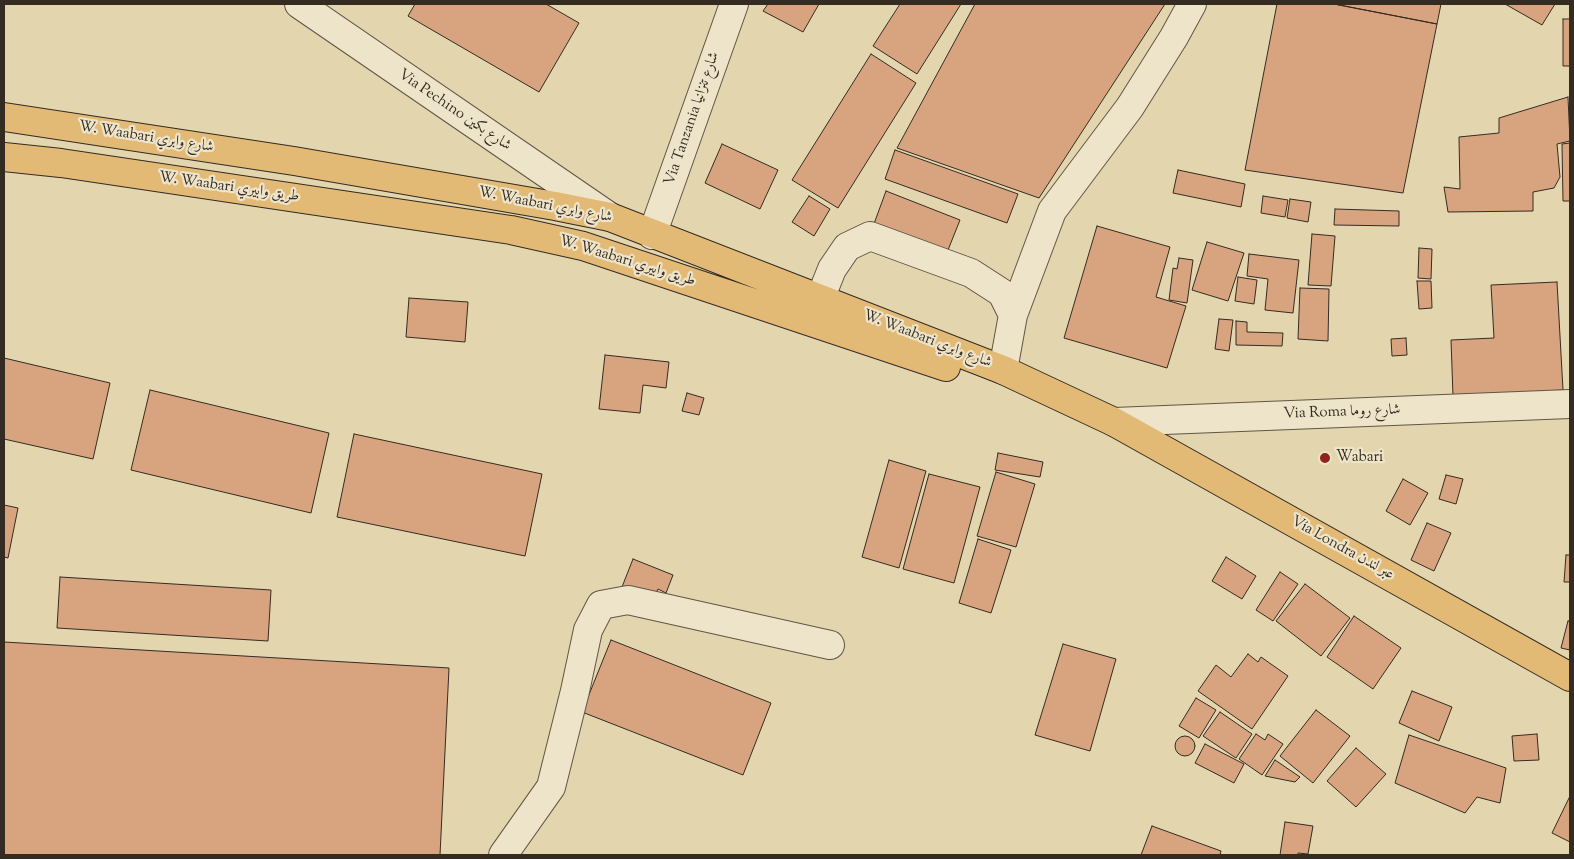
<!DOCTYPE html>
<html>
<head>
<meta charset="utf-8">
<style>
	body { margin:0 }
	#map { position:relative; width:1574px; height:859px; overflow:hidden; background:#e3d5ad; font-family:"Sorts Mill Goudy",serif }
	canvas { display:block }
	.frame { position:absolute; inset:0; border:5px solid #342b22; pointer-events:none }
</style>
</head>
<body>
<div id="map">
<canvas width="1574" height="859"></canvas>
<div class="frame"></div>
</div>
<script>
const ctx = document.querySelector('canvas').getContext('2d');
ctx.lineJoin = 'round';
function fillPath(path, color) {
  ctx.fillStyle = color;
  ctx.fill(path, 'evenodd');
}
function poly(rows) {
  const path = new Path2D();
  for (const r of rows) {
    if (r.length === 3) {
      path.moveTo(r[0] + r[2], r[1]);
      path.arc(r[0], r[1], r[2], 0, 2 * Math.PI);
      continue;
    }
    path.moveTo(r[0], r[1]);
    for (let i = 2; i < r.length; i += 2) path.lineTo(r[i], r[i + 1]);
  }
  return path;
}
function stroke(path, color, width, dash) {
  ctx.strokeStyle = color;
  ctx.lineWidth = width;
  ctx.lineCap = dash ? 'butt' : 'round';
  ctx.setLineDash(dash || []);
  ctx.stroke(path);
}
function label(font, color, halo, rows, align = 'center') {
  ctx.font = font + ' "Sorts Mill Goudy",Amiri,serif';
  ctx.lineWidth = 4.5;
  ctx.setLineDash([]);
  ctx.textBaseline = 'middle';
  ctx.strokeStyle = halo;
  ctx.fillStyle = color;
  for (const [text, x, y, turn = 0] of rows) {
    ctx.save();
    ctx.translate(x, y);
    ctx.rotate((+turn || 0) * Math.PI / 180);
    ctx.textAlign = isNaN(turn) ? turn : align;
    if (halo) ctx.strokeText(text, 0, 0);
    ctx.fillText(text, 0, 0);
    ctx.restore();
  }
}
const building = poly([
	[415,4,546,4,579,23,539,92,408,16,415,4],
	[768,4,819,4,803,32,763,11,768,4],
	[900,4,961,4,917,74,873,46,900,4],
	[975,4,1165,4,1039,198,897,148,975,4],
	[1277,4,1334,4,1437,24,1403,193,1245,170,1277,4],
	[1334,4,1441,4,1437,24,1334,4],
	[1505,4,1555,4,1542,25,1505,4],
	[1563,19,1570,19,1570,66,1563,66,1563,19],
	[871,54,916,83,838,208,792,180,871,54],
	[1568,97,1570,141,1557,144,1560,177,1554,188,1533,192,1533,211,1448,212,1444,187,1460,189,1459,137,1499,133,1499,118,1568,97],
	[1570,143,1570,201,1563,201,1562,144,1570,143],
	[722,144,778,170,760,209,705,183,722,144],
	[895,150,1018,194,1007,223,885,179,895,150],
	[1178,170,1245,184,1241,207,1173,193,1178,170],
	[886,191,960,220,944,260,871,232,886,191],
	[809,196,830,209,814,236,792,222,809,196],
	[1263,196,1288,200,1285,217,1261,213,1263,196],
	[1290,199,1311,202,1308,222,1287,218,1290,199],
	[1335,209,1399,211,1399,226,1334,225,1335,209],
	[1097,226,1170,247,1156,297,1186,306,1167,368,1064,338,1097,226],
	[1312,234,1335,236,1331,286,1308,285,1312,234],
	[1207,242,1244,253,1228,301,1192,290,1207,242],
	[1419,248,1432,249,1431,279,1418,278,1419,248],
	[1249,254,1299,260,1293,313,1265,310,1268,279,1247,276,1249,254],
	[1179,258,1193,260,1187,303,1169,300,1173,268,1177,269,1179,258],
	[1238,277,1257,280,1254,304,1235,301,1238,277],
	[1417,281,1431,281,1432,308,1419,309,1417,281],
	[1557,282,1563,390,1453,396,1451,340,1494,338,1491,285,1557,282],
	[1300,288,1329,289,1328,341,1298,339,1300,288],
	[409,298,468,302,465,342,406,337,409,298],
	[1219,319,1233,320,1229,351,1215,349,1219,319],
	[1236,321,1247,322,1247,332,1283,333,1282,346,1236,345,1236,321],
	[1406,338,1407,355,1392,356,1391,339,1406,338],
	[605,355,669,362,666,388,643,385,640,413,599,409,605,355],
	[4,358,110,383,93,459,4,439,4,358],
	[150,390,329,433,311,513,131,470,150,390],
	[687,393,704,398,699,415,682,411,687,393],
	[354,434,542,474,525,556,337,517,354,434],
	[998,453,1043,462,1040,477,995,470,998,453],
	[889,460,926,471,899,568,862,557,889,460],
	[996,472,1035,484,1016,547,977,536,996,472],
	[929,474,980,487,954,583,903,569,929,474],
	[1446,475,1463,479,1456,504,1439,499,1446,475],
	[1403,479,1428,493,1410,525,1386,511,1403,479],
	[4,505,18,508,8,558,4,557,4,505],
	[1427,523,1451,533,1434,571,1411,560,1427,523],
	[978,539,1011,550,991,613,959,603,978,539],
	[1566,555,1570,555,1570,582,1564,582,1566,555],
	[1226,557,1256,576,1242,599,1212,581,1226,557],
	[633,559,673,575,666,593,658,589,653,599,622,587,633,559],
	[1280,572,1298,584,1273,621,1256,610,1280,572],
	[60,577,271,590,268,641,57,628,60,577],
	[1305,584,1350,618,1321,656,1276,621,1305,584],
	[1354,616,1401,648,1373,689,1327,657,1354,616],
	[1568,621,1570,621,1570,650,1561,648,1568,621],
	[611,640,771,703,743,775,582,712,611,640],
	[4,642,449,668,440,855,4,855,4,642],
	[1063,644,1116,659,1090,751,1035,735,1063,644],
	[1248,654,1258,662,1261,657,1288,676,1252,729,1198,691,1216,665,1231,677,1248,654],
	[1412,691,1452,707,1439,741,1399,723,1412,691],
	[1196,698,1216,710,1199,738,1179,726,1196,698],
	[1316,710,1350,736,1313,783,1280,756,1316,710],
	[1220,712,1252,734,1236,758,1203,736,1220,712],
	[1256,734,1265,740,1268,734,1283,744,1262,775,1239,759,1256,734],
	[1537,734,1539,760,1514,761,1512,736,1537,734],
	[1409,735,1506,768,1500,803,1477,797,1465,813,1395,783,1409,735],
	[1185,746,10],
	[1205,744,1244,764,1234,783,1195,763,1205,744],
	[1356,748,1386,774,1356,807,1327,781,1356,748],
	[1275,760,1300,777,1295,782,1265,776,1275,760],
	[1570,796,1570,842,1552,833,1570,796],
	[1285,822,1313,826,1308,854,1298,853,1298,855,1280,855,1285,822],
	[1152,826,1221,851,1220,855,1141,855,1152,826]
]);
const minor = poly([
	[299,4,610,217],
	[652,235,734,4],
	[820,299,832,269,847,247,870,236,971,273,1002,293,1013,315],
	[1003,370,1013,315,1052,211,1130,107,1174,37,1192,4],
	[1114,422,1570,404],
	[503,855,551,787,575,691,588,630,601,605,628,600,830,645]
]);
const major = poly([
	[4,117,294,161,555,206,610,217,1003,370,1114,422,1570,677],
	[4,157,61,163,511,230,583,246,946,367]
]);
const markers = [
	[1325,458,6,"#8f2418"]
];
const streetNames = [
	["Via Pechino شارع بكين",454,111,34],
	["Via Tanzania شارع تنزانيا",693,119,-71],
	["W. Waabari شارع وابري",146,138,9],
	["W. Waabari طريق وابيري",229,188,8],
	["W. Waabari شارع وابري",545,206,11],
	["W. Waabari طريق وابيري",627,262,17],
	["W. Waabari شارع وابري",927,340,21],
	["Via Roma شارع روما",1342,413,-2],
	["Vía Londra عبر لندن",1342,549,29]
];
const poiNames = [
	["Wabari",1336,458]
];
fillPath(building, '#d8a480');
stroke(building, '#342b22', 1);
stroke(minor, '#605645', 30);
stroke(major, '#342b22', 30);
stroke(minor, '#ede4ca', 28);
stroke(major, '#e2ba76', 28);
for (const [x, y, r, color] of markers) {
  const dot = new Path2D();
  dot.arc(x, y, r, 0, 2 * Math.PI);
  ctx.fillStyle = color;
  ctx.fill(dot);
  stroke(dot, '#ede4ca', 2);
}
label('15px', '#342b22', '#ede4ca', streetNames);
label('15px', '#342b22', '#ede4ca', poiNames, 'left');
</script>
</body>
</html>
